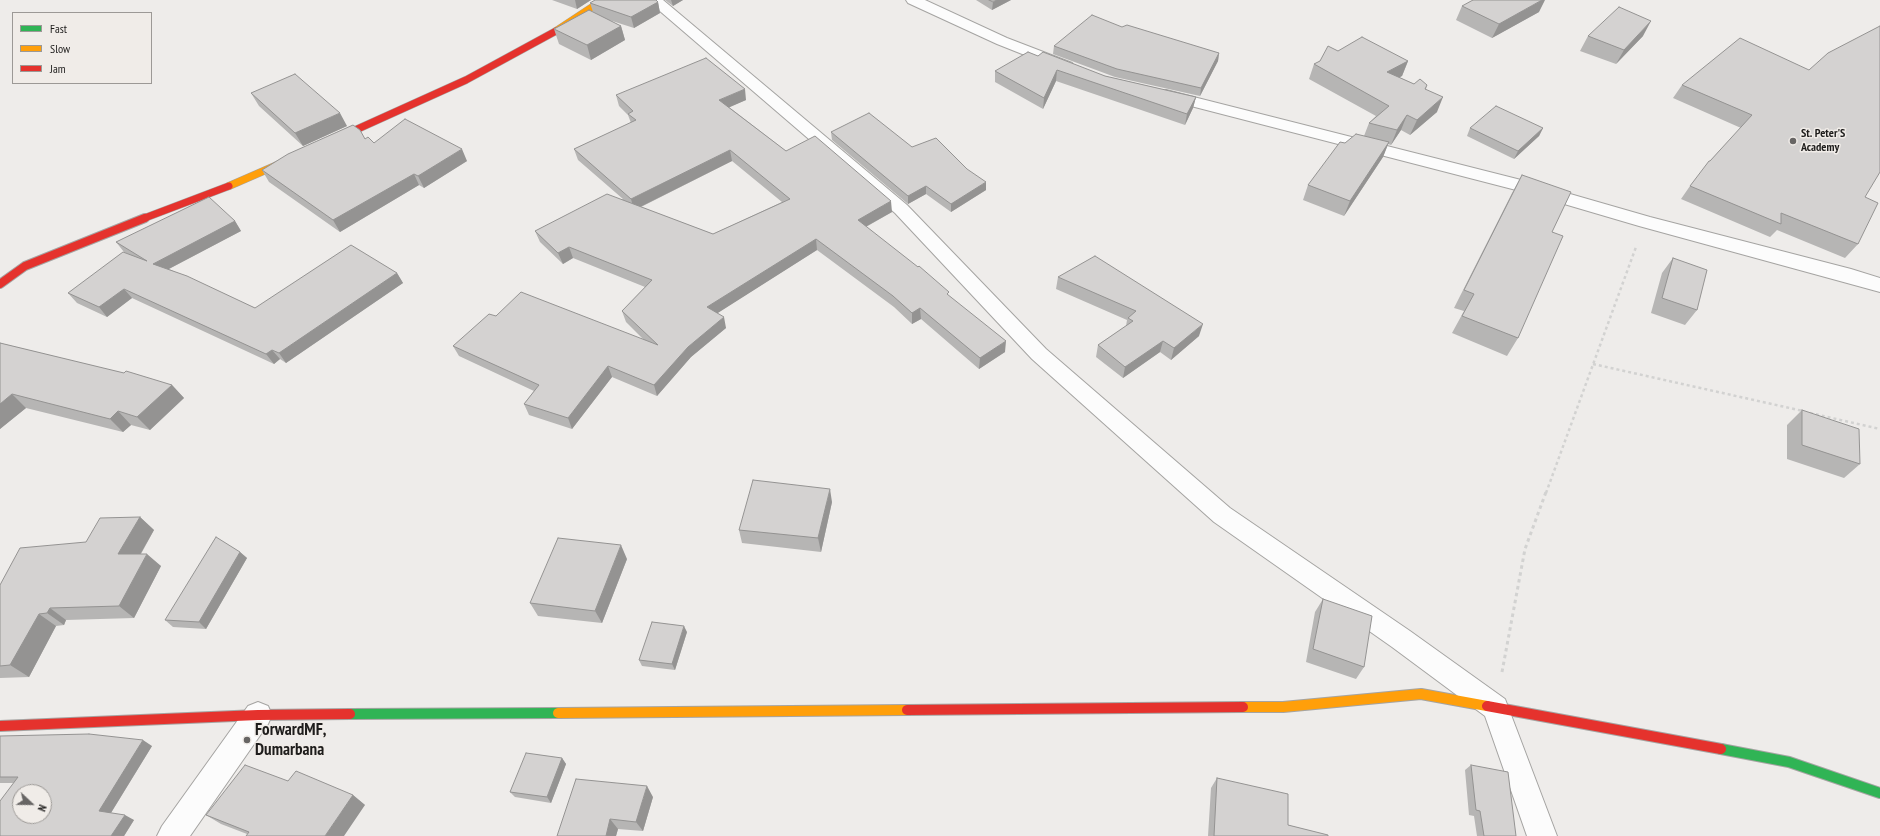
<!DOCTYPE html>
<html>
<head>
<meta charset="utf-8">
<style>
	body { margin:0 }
	#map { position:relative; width:1880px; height:836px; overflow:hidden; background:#eeecea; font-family:"PT Sans Narrow",sans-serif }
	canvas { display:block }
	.legend { position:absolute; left:12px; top:12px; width:140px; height:72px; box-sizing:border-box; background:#f0ece8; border:1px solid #9c9996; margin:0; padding:5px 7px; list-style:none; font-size:12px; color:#1e1d1c }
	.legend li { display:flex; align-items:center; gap:8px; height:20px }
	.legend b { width:20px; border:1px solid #9c9996 }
	.north { position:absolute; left:12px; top:784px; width:40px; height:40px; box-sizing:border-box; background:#f0ece8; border:1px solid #9c9996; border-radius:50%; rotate:112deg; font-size:11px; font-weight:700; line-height:16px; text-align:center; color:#1e1d1c }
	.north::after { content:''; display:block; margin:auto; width:14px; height:18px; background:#676564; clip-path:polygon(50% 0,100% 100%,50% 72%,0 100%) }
</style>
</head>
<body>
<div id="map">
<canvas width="1880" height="836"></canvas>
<ul class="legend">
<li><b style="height:5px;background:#30b455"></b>Fast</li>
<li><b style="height:5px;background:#ff9f0a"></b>Slow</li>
<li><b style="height:5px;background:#e5322d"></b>Jam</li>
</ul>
<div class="north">N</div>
</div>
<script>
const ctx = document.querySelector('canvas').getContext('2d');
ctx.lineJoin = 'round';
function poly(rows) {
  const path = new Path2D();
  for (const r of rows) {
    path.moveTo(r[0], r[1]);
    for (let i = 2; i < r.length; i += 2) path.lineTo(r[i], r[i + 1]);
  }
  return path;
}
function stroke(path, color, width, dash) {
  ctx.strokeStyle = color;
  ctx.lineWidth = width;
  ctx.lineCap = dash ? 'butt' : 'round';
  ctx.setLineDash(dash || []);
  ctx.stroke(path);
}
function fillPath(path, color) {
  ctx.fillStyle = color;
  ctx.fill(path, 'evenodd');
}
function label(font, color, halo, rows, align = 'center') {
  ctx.font = font + ' "PT Sans Narrow",sans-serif';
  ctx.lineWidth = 3;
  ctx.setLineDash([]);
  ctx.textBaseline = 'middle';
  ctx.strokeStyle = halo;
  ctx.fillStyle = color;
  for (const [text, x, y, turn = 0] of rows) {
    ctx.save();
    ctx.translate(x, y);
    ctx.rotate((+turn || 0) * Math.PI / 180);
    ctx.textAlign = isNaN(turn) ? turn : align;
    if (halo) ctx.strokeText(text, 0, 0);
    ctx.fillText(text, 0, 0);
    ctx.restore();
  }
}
const pathFar1 = poly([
	[1593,364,1803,411],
	[1810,413,1880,429],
	[1546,493,1636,247]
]);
const path = poly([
	[1502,672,1525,549,1546,492]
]);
const street = poly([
	[647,0,663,0,907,205,1046,349,1230,508,1410,631,1505,699,1557,836,1527,836,1485,716,1392,647,1214,522,1032,359,895,213,647,0],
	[906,0,925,0,1007,38,1072,63,1074,66,1072,69,1066,71,1060,69,997,44,908,3,906,0],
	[1166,90,1525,181,1650,217,1851,269,1880,278,1880,292,1639,226,1520,191,1160,98,1158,95,1160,92,1166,90],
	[258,702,268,706,272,715,268,724,190,836,157,836,162,826,248,706,258,702]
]);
const fast = poly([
	[350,714,558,713],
	[1721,749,1789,762,1880,793]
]);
const slowFar1 = poly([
	[556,31,603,0],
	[229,186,291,159]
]);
const slow = poly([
	[1243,707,1283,707,1421,694,1487,706],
	[558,713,907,710]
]);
const jamFar2 = poly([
	[331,141,466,80,556,31],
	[142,219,229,186]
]);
const jamFar1 = poly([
	[0,284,25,266,145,218]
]);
const jam = poly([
	[1487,706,1721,749],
	[907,710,1243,707],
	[0,726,258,715,350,714]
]);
const wall = poly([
	[552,0,591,0,577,9],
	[665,0,683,0,673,6],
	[976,0,1011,0,992,10],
	[658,2,660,13,634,28,609,20,621,26,625,40,591,60,559,44,554,29,593,12,590,3],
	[1462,6,1539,12,1492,38,1456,20],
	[1122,27,1219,53,1218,61,1200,96,1115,77,1053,54,1054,46],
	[1588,36,1643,36,1616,64,1580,51],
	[1338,51,1408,61,1402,76,1399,77,1414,84,1427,85,1426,89,1437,112,1410,135,1401,130,1391,145,1388,144,1383,157,1344,216,1303,200,1308,185,1345,143,1364,136,1369,123,1376,116,1309,79,1314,64],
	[1038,56,1105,76,1196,97,1193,108,1185,125,1056,81,1043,109,995,82,995,71],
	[1809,70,1865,197,1858,244,1845,258,1777,230,1770,237,1681,199,1690,186,1710,161,1741,128,1673,98,1682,85],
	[251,93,347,126,303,146,259,106],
	[616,95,746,100,729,107,786,151,892,212,866,227,949,296,1005,352,979,369,921,319,912,324,894,307,817,250,717,313,726,328,691,357,657,396,612,377,572,429,529,415,524,404,534,391,459,356,453,346,496,316,644,340,626,322,622,311,645,287,573,258,563,264,540,242,535,231,623,199,578,160,574,149,631,123,628,115,619,106],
	[732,161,782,202,713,234,641,207],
	[1470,128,1543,128,1539,136,1514,159,1467,136],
	[831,132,912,147,986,190,951,212,926,194,908,204,832,140],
	[365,139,374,143,467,161,424,188,419,185,340,232,269,182,262,170],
	[1522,175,1552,232,1518,338,1507,356,1452,333,1464,311,1454,308,1512,193],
	[235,221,241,231,169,269,255,308,397,273,403,283,286,363,280,359,274,364,132,298,107,317,77,303,68,293,129,255,124,252,116,242],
	[1673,258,1697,310,1685,325,1651,313,1662,273],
	[1058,277,1199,336,1171,360,1160,352,1123,378,1096,357,1098,345,1126,326,1127,320,1056,289],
	[0,343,172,385,184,398,150,430,131,425,123,432,26,408,0,429],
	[1802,410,1860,464,1844,478,1787,459,1787,425],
	[832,502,821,552,742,543,739,530],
	[140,517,154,530,141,554,161,566,134,618,66,620,64,625,56,626,29,677,0,678,0,585,86,542],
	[240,552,247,558,206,629,173,627,165,620],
	[627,559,602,623,538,616,530,603],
	[1323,599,1364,667,1356,679,1306,662,1315,612],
	[687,632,675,670,642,666,639,660],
	[0,736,152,746,111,813,134,820,124,836,0,836,14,783,0,783],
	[562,758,566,764,551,803,515,797,510,792],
	[1471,765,1516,836,1477,836,1474,816,1469,815,1465,770],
	[1217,778,1288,825,1328,836,1208,836,1211,788],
	[288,781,353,795,365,805,247,834,221,824,206,815],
	[653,797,643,831,618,829,616,836,557,836]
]);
const shadedWall = poly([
	[575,0,591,0,577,9],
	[671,0,683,0,673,6],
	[997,0,1011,0,992,10,993,2],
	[1542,0,1545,0,1539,12,1492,38,1499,24],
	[658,2,660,13,634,28,631,17],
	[1651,21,1643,36,1616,64,1624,50],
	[621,26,625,40,591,60,587,45],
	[1219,53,1218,61,1200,96,1201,88],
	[1408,61,1402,76,1382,87,1387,72],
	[1057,70,1056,81,1043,109,1044,98],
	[745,89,746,100,721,111,719,100],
	[1196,97,1193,108,1185,125,1187,114],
	[1443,97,1437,112,1410,135,1417,120],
	[340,113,347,126,303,146,295,133],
	[1407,115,1401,130,1391,145,1397,130],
	[1543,128,1539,136,1514,159,1518,151],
	[1389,142,1383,157,1344,216,1350,201],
	[462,149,467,161,424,188,418,176],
	[730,150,732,161,634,210,631,199],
	[414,174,419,185,340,232,333,220],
	[986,182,986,190,951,212,951,204],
	[926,186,926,194,908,204,908,196],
	[891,201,892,212,858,231,858,220],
	[235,221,241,231,161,273,153,264],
	[816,239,817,250,710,318,707,307],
	[569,247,573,258,563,264,558,253],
	[397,273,403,283,286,363,279,353],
	[124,289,132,298,107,317,99,307],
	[920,308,921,319,912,324,912,313],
	[724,317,726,328,691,357,657,396,654,385,688,347],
	[1203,324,1199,336,1171,360,1174,348],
	[1006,341,1005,352,979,369,980,358],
	[1163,341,1160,352,1123,378,1125,367],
	[272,350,280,359,274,364,266,354],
	[608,366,612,377,572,429,568,418],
	[172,385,184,398,150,430,137,417],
	[12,394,26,408,0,429,0,404],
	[118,411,131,425,123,432,110,419],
	[830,489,832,502,821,552,818,538],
	[140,517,154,530,133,567,118,554],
	[621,545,627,559,602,623,595,611],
	[240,552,247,558,206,629,199,622],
	[147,554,161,566,134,618,119,606],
	[50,608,66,620,64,625,47,613],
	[39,614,56,626,29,677,10,665],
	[684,626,687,632,675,670,672,664],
	[143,740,152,746,109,816,99,811],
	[562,758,566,764,551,803,547,797],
	[647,786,653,797,643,831,636,822],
	[353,795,365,805,344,836,325,836],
	[125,815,134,820,124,836,111,836],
	[610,819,618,829,616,836,606,836]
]);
const building = poly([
	[595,0,656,0,658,2,631,17,590,3,595,0],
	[989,0,997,0,993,2,989,0],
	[1473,0,1542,0,1499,24,1462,6,1473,0],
	[1619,7,1651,21,1624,50,1588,36,1619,7],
	[589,10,621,26,587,45,554,29,589,10],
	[1092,15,1122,27,1127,25,1219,53,1201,88,1117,69,1054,46,1092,15],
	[1880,26,1880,172,1865,197,1878,203,1858,244,1781,213,1781,224,1690,186,1709,161,1710,161,1752,115,1682,85,1740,38,1809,70,1828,53,1880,26],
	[1362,37,1408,61,1387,72,1414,84,1420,79,1427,85,1425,89,1443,97,1417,120,1407,115,1397,130,1369,123,1389,106,1314,64,1320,61,1328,46,1338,51,1362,37],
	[1028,52,1038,56,1043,52,1105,76,1196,97,1187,114,1057,70,1044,98,995,71,1028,52],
	[706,58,745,89,719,100,786,151,815,136,891,201,858,220,918,267,919,266,949,292,947,294,1006,341,980,358,920,308,912,313,893,296,816,239,707,307,724,317,688,347,654,385,608,366,568,418,524,404,539,385,453,346,489,314,496,316,521,292,658,345,622,311,652,280,569,247,558,253,535,231,607,194,713,234,790,199,730,150,631,199,574,149,636,120,628,114,633,111,616,95,706,58],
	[295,74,340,113,295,133,251,93,295,74],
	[1496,106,1543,128,1518,151,1470,128,1496,106],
	[869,113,912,147,936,138,967,169,986,182,951,204,926,186,908,196,831,132,869,113],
	[405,119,462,149,418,176,414,174,333,220,262,170,288,154,353,125,360,130,365,139,368,137,374,143,405,119],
	[1356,134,1389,142,1350,201,1308,185,1340,142,1345,143,1356,134],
	[1522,175,1571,192,1552,232,1563,236,1518,338,1462,316,1474,294,1464,290,1522,175],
	[209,197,235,221,153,264,187,276,255,308,351,245,397,273,279,353,272,350,266,354,124,289,99,307,68,293,123,252,147,261,116,242,209,197],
	[1095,256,1203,324,1174,348,1163,341,1125,367,1098,345,1133,321,1128,318,1136,311,1058,277,1095,256],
	[1673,258,1707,270,1697,310,1662,298,1673,258],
	[0,343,124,373,126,371,172,385,137,417,118,411,110,419,12,394,0,404,0,343],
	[1802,410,1859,429,1860,464,1802,445,1802,410],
	[753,480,830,489,818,538,739,530,753,480],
	[140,517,118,554,147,554,119,606,50,608,47,613,39,614,10,665,0,666,0,585,20,548,86,542,100,518,140,517],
	[216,537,240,552,199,622,165,620,216,537],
	[558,538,621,545,595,611,530,603,558,538],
	[1323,599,1372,616,1364,667,1313,649,1323,599],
	[652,622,684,626,672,664,639,660,652,622],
	[89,734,143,740,99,811,125,815,111,836,0,836,0,801,18,777,0,777,0,736,89,734],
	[20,792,44,792,44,816,20,816,20,792],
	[526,753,562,758,547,797,510,792,526,753],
	[245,765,288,781,296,771,353,795,325,836,246,836,249,832,206,815,245,765],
	[1471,765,1508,772,1516,836,1484,836,1480,811,1476,810,1471,765],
	[1217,778,1288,794,1288,825,1328,835,1328,836,1214,836,1217,778],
	[576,779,647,786,636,822,610,819,606,836,557,836,576,779]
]);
const markers = [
	[1793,141,4,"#676564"],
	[247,740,4,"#676564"]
];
const farPoinames = [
	["St. Peter'S",1801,134],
	["Academy",1801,148]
];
const nearPoinames = [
	["ForwardMF,",255,730],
	["Dumarbana",255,750]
];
stroke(street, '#a5a4a2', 2);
stroke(fast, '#a5a4a2', 12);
stroke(slowFar1, '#a5a4a2', 8);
stroke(slow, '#a5a4a2', 12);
stroke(jamFar2, '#a5a4a2', 8);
stroke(jamFar1, '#a5a4a2', 10);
stroke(jam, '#a5a4a2', 12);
stroke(pathFar1, '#d2d2d1', 2.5, [3, 3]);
stroke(path, '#d2d2d1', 3, [3.5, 3.5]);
fillPath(street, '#fcfcfc');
stroke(fast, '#30b455', 10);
stroke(slowFar1, '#ff9f0a', 7);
stroke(slow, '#ff9f0a', 10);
stroke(jamFar2, '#e5322d', 7);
stroke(jamFar1, '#e5322d', 8);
stroke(jam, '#e5322d', 10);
fillPath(wall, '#b6b5b4');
fillPath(shadedWall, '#949392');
fillPath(building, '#d4d2d1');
stroke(building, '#949392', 1);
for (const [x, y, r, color] of markers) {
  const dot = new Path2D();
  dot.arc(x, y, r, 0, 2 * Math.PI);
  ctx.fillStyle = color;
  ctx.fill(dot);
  stroke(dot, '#f0ece8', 1.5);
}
label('bold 12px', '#1e1d1c', '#f0ece8', farPoinames, 'left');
label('bold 17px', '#1e1d1c', '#f0ece8', nearPoinames, 'left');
</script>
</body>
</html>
